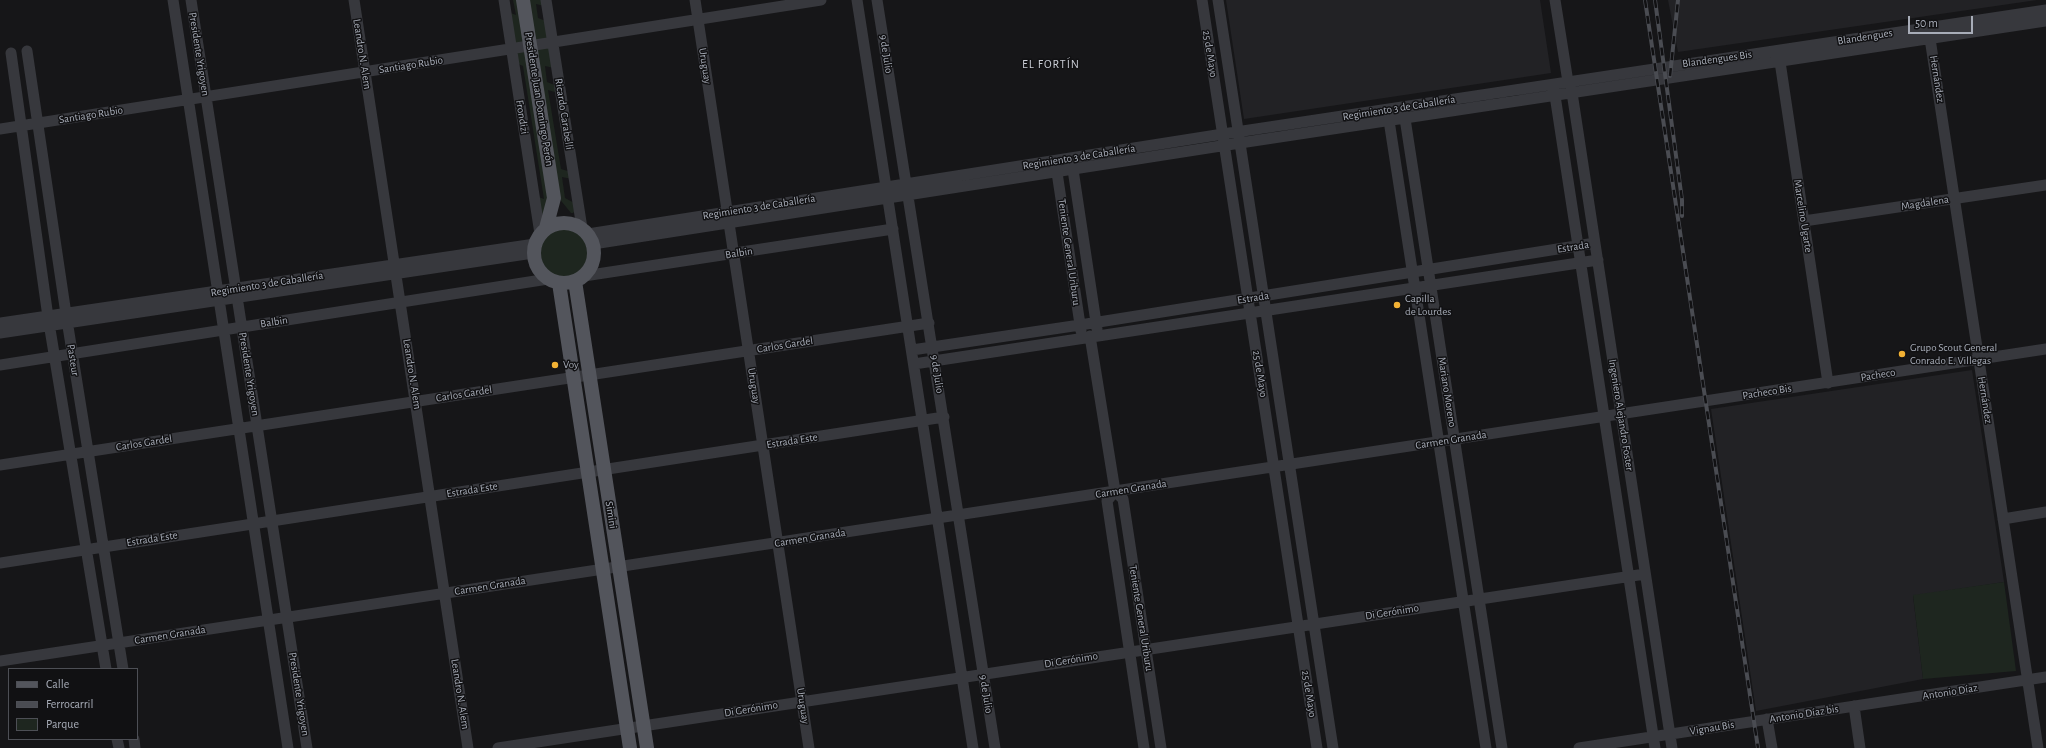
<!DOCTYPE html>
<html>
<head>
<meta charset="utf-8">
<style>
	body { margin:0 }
	#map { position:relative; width:2046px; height:748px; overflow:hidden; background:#161618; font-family:"Alegreya Sans",sans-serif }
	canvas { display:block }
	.legend { position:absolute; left:8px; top:668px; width:130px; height:72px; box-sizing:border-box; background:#111113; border:1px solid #4d4f55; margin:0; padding:5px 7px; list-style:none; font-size:12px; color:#a8adb8 }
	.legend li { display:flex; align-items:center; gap:8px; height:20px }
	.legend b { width:20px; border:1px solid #4d4f55 }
	.scale { position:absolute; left:1908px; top:16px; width:65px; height:18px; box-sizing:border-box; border:2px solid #a8adb8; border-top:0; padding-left:5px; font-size:12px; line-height:14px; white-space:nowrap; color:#a8adb8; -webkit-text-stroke:3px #111113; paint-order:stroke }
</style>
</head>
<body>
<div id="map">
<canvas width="2046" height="748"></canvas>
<ul class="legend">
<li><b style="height:5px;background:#53555c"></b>Calle</li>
<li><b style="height:5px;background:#4a4c52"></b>Ferrocarril</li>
<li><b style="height:11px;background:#1e261f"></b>Parque</li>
</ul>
<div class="scale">50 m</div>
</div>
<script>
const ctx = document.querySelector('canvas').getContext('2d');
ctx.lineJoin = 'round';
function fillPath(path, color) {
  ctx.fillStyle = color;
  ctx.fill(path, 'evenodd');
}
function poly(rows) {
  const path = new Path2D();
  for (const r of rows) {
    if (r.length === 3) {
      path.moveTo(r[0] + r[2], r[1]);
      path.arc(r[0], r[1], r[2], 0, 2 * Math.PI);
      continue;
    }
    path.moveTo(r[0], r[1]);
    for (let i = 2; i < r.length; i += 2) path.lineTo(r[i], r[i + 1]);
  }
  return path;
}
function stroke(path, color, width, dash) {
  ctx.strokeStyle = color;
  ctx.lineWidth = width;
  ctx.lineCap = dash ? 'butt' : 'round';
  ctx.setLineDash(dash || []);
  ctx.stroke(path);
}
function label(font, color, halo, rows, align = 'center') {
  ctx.font = font + ' "Alegreya Sans",sans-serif';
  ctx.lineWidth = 3;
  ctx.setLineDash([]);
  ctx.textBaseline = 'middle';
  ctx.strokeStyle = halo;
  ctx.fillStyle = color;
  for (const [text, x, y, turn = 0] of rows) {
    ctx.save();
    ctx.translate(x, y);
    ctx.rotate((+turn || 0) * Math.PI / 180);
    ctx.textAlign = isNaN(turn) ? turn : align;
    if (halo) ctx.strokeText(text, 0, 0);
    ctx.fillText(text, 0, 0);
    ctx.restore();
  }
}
const built = poly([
	[1226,0,1540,0,1551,73,1244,119],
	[1668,0,2037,0,1678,52],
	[1972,370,2004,582,1913,596,1923,679,1756,711,1711,409]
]);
const green = poly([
	[513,0,520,0,549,209,541,216,536,196,544,199,523,66,516,63,508,12,516,15],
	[528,0,543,0,544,6,536,4,538,18,546,21,554,68,545,66,547,82,557,86,558,93,548,90,561,169,571,172,572,179,562,177,565,198,576,204,577,210,573,213,571,213,558,197],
	[564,253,26],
	[2004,582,2016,671,1923,679,1913,595]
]);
const minor = poly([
	[173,0,288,748],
	[191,0,307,748],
	[354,0,468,748],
	[504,0,540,234],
	[546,0,582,228],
	[695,0,809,748],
	[857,0,973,748],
	[877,0,995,748],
	[1202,0,1317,748],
	[1218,0,1333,748],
	[1555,0,1568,82],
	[1929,32,2038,748],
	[27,51,66,314,123,669],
	[11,53,48,317,106,669],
	[1779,55,1828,383],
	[1571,86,1672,748],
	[1554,89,1655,748],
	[1404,112,1502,748],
	[1388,114,1486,748],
	[0,129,821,0],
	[1072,163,1097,329],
	[1056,166,1081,331],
	[1804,221,2046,185],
	[588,234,1223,134,2046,10],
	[593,244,1240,143,2046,21],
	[584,276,893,229],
	[0,323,535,244],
	[0,333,533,253],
	[1090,336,1115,491,1123,499,1161,748],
	[912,350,1080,325,1595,243],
	[914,364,1598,260],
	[0,365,548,279],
	[0,465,929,323],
	[1115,491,1107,501,1144,748],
	[2003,519,2046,512],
	[0,563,944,417],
	[0,661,2046,349],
	[1854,706,1860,748],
	[1767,719,1772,748],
	[117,739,119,748],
	[134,739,135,748],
	[498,748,1645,574],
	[1579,748,2046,677]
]);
const major = poly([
	[523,0,554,198,546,228],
	[564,253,30],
	[575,281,647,748],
	[559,283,630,748]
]);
const rail = poly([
	[1645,0,1758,748],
	[1655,0,1682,200,1682,216],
	[1670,76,1678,0]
]);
const markers = [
	[1397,305,4,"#f2b134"],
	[1902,354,4,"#f2b134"],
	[555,365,4,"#f2b134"]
];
const streetNames = [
	["Blandengues",1865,37,-9],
	["Presidente Yrigoyen",199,54,81],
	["Leandro N. Alem",362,54,81],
	["9 de Julio",886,54,81],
	["25 de Mayo",1210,54,81],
	["Blandengues Bis",1717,59,-8],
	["Santiago Rubio",411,65,-9],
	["Uruguay",705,66,81],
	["Hernández",1937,79,81],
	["Presidente Juan Domingo Perón",539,99,81],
	["Regimiento 3 de Caballería",1399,108,-9],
	["Ricardo Carabelli",564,114,81],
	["Santiago Rubio",91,115,-9],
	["Frondizi",522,117,81],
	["Regimiento 3 de Caballería",1079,157,-9],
	["Magdalena",1925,203,-9],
	["Regimiento 3 de Caballería",759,207,-9],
	["Marcelino Ugarte",1803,216,81],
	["Estrada",1573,247,-9],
	["Teniente General Uriburu",1069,252,82],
	["Balbin",739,253,-9],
	["Regimiento 3 de Caballería",267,284,-9],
	["Estrada",1253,298,-9],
	["Balbin",274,322,-9],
	["Carlos Gardel",785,345,-9],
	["Pasteur",73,360,81],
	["Presidente Yrigoyen",249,374,81],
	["Leandro N. Alem",412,374,81],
	["9 de Julio",937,374,81],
	["25 de Mayo",1260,374,81],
	["Pacheco",1878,375,-9],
	["Uruguay",754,386,81],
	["Mariano Moreno",1447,392,81],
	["Pacheco Bis",1767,392,-9],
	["Carlos Gardel",464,394,-9],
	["Hernández",1985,400,81],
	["Ingeniero Alejandro Foster",1621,415,81],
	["Carmen Granada",1451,440,-9],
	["Estrada Este",792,441,-9],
	["Carlos Gardel",144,443,-9],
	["Carmen Granada",1131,489,-9],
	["Estrada Este",472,490,-9],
	["Simini",611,515,81],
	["Carmen Granada",810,538,-9],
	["Estrada Este",152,539,-9],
	["Carmen Granada",490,586,-9],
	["Di Gerónimo",1392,612,-9],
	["Teniente General Uriburu",1141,618,81],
	["Carmen Granada",170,635,-9],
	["Di Gerónimo",1071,660,-9],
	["Antonio Díaz",1950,692,-9],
	["Presidente Yrigoyen",299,694,81],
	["Leandro N. Alem",460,694,81],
	["9 de Julio",986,694,81],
	["25 de Mayo",1309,694,81],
	["Uruguay",803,706,81],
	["Di Gerónimo",751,709,-9],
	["Antonio Díaz bis",1804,714,-9],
	["Vignau Bis",1712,728,-9]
];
const poiNames = [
	["Capilla",1405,299],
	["de Lourdes",1405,312],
	["Grupo Scout General",1910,348],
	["Conrado E. Villegas",1910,361],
	["Voy",563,365]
];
const neighbourhoodNames = [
	["EL FORTÍN",1051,64]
];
fillPath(built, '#222225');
fillPath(green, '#1e261f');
stroke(minor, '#37383d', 11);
stroke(major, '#53555c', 14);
stroke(rail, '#4a4c52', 4);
stroke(rail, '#111113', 2.5, [8]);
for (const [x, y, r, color] of markers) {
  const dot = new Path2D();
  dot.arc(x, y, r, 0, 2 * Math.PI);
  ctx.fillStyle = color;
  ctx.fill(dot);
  stroke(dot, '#111113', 1.5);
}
label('11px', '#a8adb8', '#111113', streetNames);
label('11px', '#a8adb8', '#111113', poiNames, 'left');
ctx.letterSpacing = '1px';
label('12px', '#c9ccd4', '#111113', neighbourhoodNames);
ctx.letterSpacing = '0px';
</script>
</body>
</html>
